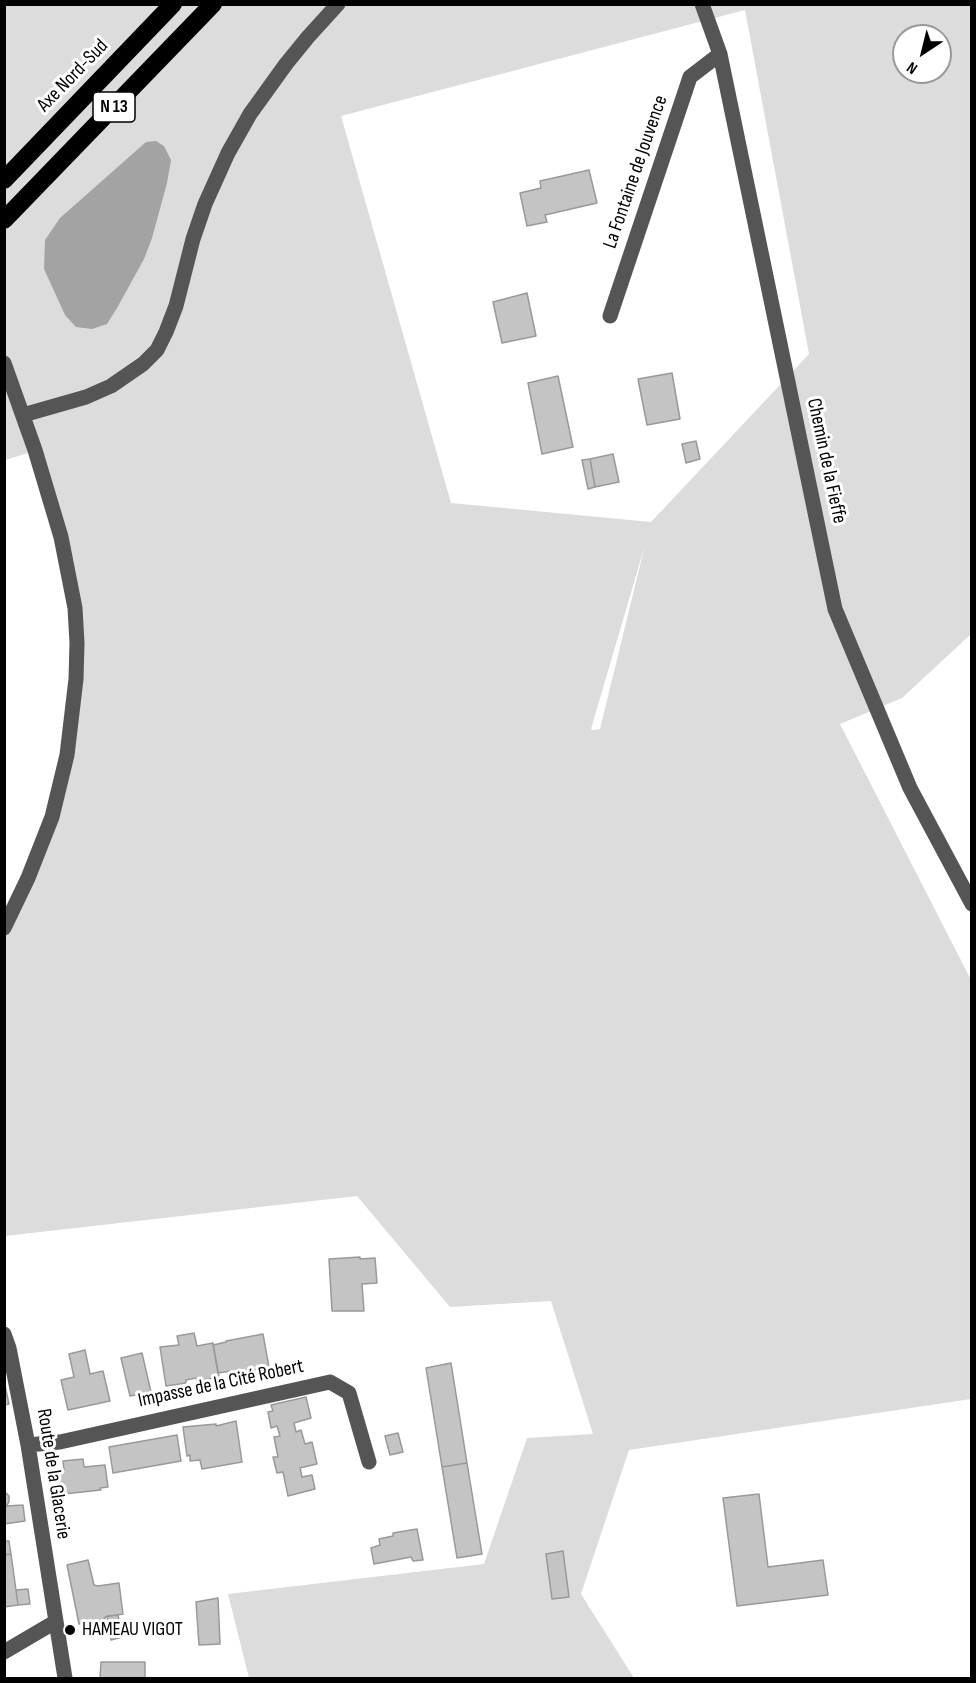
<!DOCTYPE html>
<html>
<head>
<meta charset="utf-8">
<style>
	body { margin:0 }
	#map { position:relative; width:976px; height:1683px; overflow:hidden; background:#fff; font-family:"Sofia Sans Condensed",sans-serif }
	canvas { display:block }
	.frame { position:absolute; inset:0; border:6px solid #000; pointer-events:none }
	.north { position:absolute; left:892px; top:24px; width:60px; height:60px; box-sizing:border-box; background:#fff; border:2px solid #999; border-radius:50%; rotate:215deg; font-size:16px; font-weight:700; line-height:24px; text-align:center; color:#000 }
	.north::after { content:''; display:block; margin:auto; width:21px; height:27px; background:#000; clip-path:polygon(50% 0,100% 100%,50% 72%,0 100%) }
</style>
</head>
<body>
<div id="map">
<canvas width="976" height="1683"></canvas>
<div class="frame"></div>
<div class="north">N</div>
</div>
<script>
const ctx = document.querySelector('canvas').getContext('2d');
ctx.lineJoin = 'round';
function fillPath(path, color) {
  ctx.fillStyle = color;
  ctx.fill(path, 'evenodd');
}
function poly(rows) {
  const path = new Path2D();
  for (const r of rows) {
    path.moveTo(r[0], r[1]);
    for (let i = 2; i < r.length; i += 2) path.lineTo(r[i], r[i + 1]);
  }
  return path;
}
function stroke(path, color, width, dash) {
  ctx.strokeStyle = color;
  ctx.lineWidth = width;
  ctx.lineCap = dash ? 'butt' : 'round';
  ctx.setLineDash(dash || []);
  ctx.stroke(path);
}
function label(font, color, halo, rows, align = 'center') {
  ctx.font = font + ' "Sofia Sans Condensed",sans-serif';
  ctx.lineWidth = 6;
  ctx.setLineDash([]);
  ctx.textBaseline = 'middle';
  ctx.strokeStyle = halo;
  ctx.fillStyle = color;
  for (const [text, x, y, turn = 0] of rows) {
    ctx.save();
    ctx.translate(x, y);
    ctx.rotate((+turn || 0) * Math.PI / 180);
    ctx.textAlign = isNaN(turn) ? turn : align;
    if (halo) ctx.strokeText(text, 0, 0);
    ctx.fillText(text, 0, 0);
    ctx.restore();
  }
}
const green = poly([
	[4,5,971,5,971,634,902,698,840,724,971,980,971,1399,629,1450,581,1594,634,1678,249,1678,228,1594,484,1564,527,1438,593,1434,551,1301,450,1307,357,1196,5,1236,5,928,52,817,77,643,35,451,5,460],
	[745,10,809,354,651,522,451,503,341,116],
	[904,36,940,36,940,72,904,72],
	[645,545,600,729,592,730,591,729]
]);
const water = poly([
	[156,141,164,146,171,160,167,183,152,238,144,259,117,308,107,324,92,329,76,327,65,315,44,269,45,240,60,218,146,142]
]);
const building = poly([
	[589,170,597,203,545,215,547,222,527,226,520,193,541,188,540,181,589,170],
	[527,293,536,336,502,343,493,302,527,293],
	[672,373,680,419,647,425,638,379,672,373],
	[558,376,573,447,542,454,528,383,558,376],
	[696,441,700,459,686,463,682,444,696,441],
	[613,454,619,482,595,487,590,459,613,454],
	[590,459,595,487,588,489,582,460,590,459],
	[360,1257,360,1259,375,1258,377,1283,362,1284,364,1311,332,1311,329,1259,360,1257],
	[194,1333,197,1346,213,1343,219,1377,197,1381,196,1378,186,1380,186,1383,166,1386,160,1347,179,1345,177,1336,194,1333],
	[263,1334,269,1367,232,1374,231,1371,218,1373,213,1345,226,1342,226,1341,263,1334],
	[85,1350,90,1374,103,1371,110,1401,68,1410,61,1380,74,1377,69,1354,85,1350],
	[142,1353,151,1392,130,1396,121,1358,142,1353],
	[451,1363,467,1463,442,1467,426,1368,451,1363],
	[4,1381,9,1404,4,1405,4,1381],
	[306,1397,311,1418,294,1423,296,1432,301,1430,305,1444,312,1442,317,1464,300,1468,302,1477,312,1475,315,1489,288,1496,283,1472,277,1473,273,1457,278,1457,274,1437,280,1436,277,1426,271,1428,268,1412,273,1411,271,1405,306,1397],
	[236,1421,242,1462,202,1469,200,1460,190,1461,190,1455,187,1456,183,1427,216,1424,216,1426,236,1421],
	[398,1433,403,1452,390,1455,385,1436,398,1433],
	[177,1435,181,1461,113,1473,109,1447,177,1435],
	[83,1459,84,1467,105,1465,108,1487,100,1488,101,1490,54,1495,52,1471,64,1470,63,1461,83,1459],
	[467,1463,482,1554,457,1558,442,1467,467,1463],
	[4,1491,9,1496,9,1502,4,1509,4,1491],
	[759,1494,768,1567,823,1560,828,1595,737,1606,723,1498,759,1494],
	[23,1505,25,1521,4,1524,4,1509,7,1506,23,1505],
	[417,1529,423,1560,413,1561,411,1557,374,1564,371,1548,380,1545,379,1539,393,1536,393,1533,417,1529],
	[4,1541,9,1541,11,1554,4,1555,4,1541],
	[563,1551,569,1597,552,1599,546,1554,563,1551],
	[11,1554,18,1605,4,1607,4,1555,11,1554],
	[88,1560,94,1585,98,1586,119,1583,123,1614,105,1617,105,1619,79,1624,67,1565,88,1560],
	[28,1589,30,1604,18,1605,16,1590,28,1589],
	[218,1598,220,1644,199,1645,196,1602,218,1598],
	[118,1615,122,1637,111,1640,107,1616,118,1615],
	[101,1662,145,1662,145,1678,100,1678,101,1662]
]);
const minor = poly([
	[702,4,720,54,835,609,910,788,972,904],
	[610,316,690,77,720,54],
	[4,363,35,450,61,537,75,608,77,643,76,679,67,755,52,817,28,878,4,928],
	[23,415,86,397,111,386,143,364,157,350,166,332,176,306,193,239,205,204,228,153,250,114,286,64,308,37,338,4],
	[4,1334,9,1348,28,1445,65,1678],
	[28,1445,60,1442,330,1382,349,1393,369,1462],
	[4,1652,55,1622]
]);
const highway = poly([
	[4,180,173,4],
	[4,220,213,4]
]);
const markers = [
	[70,1630,6,"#000"]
];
const shields = [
	[114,107,42]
];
const shieldNames = [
	["N 13",114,107]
];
const streetNames = [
	["Axe Nord-Sud",73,76,-46],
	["La Fontaine de Jouvence",636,172,-71],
	["Chemin de la Fieffe",826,461,78],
	["Impasse de la Cité Robert",221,1384,-12],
	["Route de la Glacerie",53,1474,81]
];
const poiNames = [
	["HAMEAU VIGOT",82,1630]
];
fillPath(green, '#dcdcdc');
fillPath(water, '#a3a3a3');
fillPath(building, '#c4c4c4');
stroke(building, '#999', 1.5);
stroke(minor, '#555', 15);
stroke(highway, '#000', 18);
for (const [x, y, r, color] of markers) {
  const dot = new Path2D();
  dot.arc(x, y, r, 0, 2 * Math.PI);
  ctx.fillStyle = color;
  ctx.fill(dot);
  stroke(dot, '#fff', 2);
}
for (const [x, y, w] of shields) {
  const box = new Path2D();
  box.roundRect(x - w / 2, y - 15, w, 30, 4.5);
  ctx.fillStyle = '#fff';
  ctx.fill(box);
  stroke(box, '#000', 1.5);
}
label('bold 18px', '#000', null, shieldNames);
label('20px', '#000', '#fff', streetNames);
label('20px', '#000', '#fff', poiNames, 'left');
</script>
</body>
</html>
